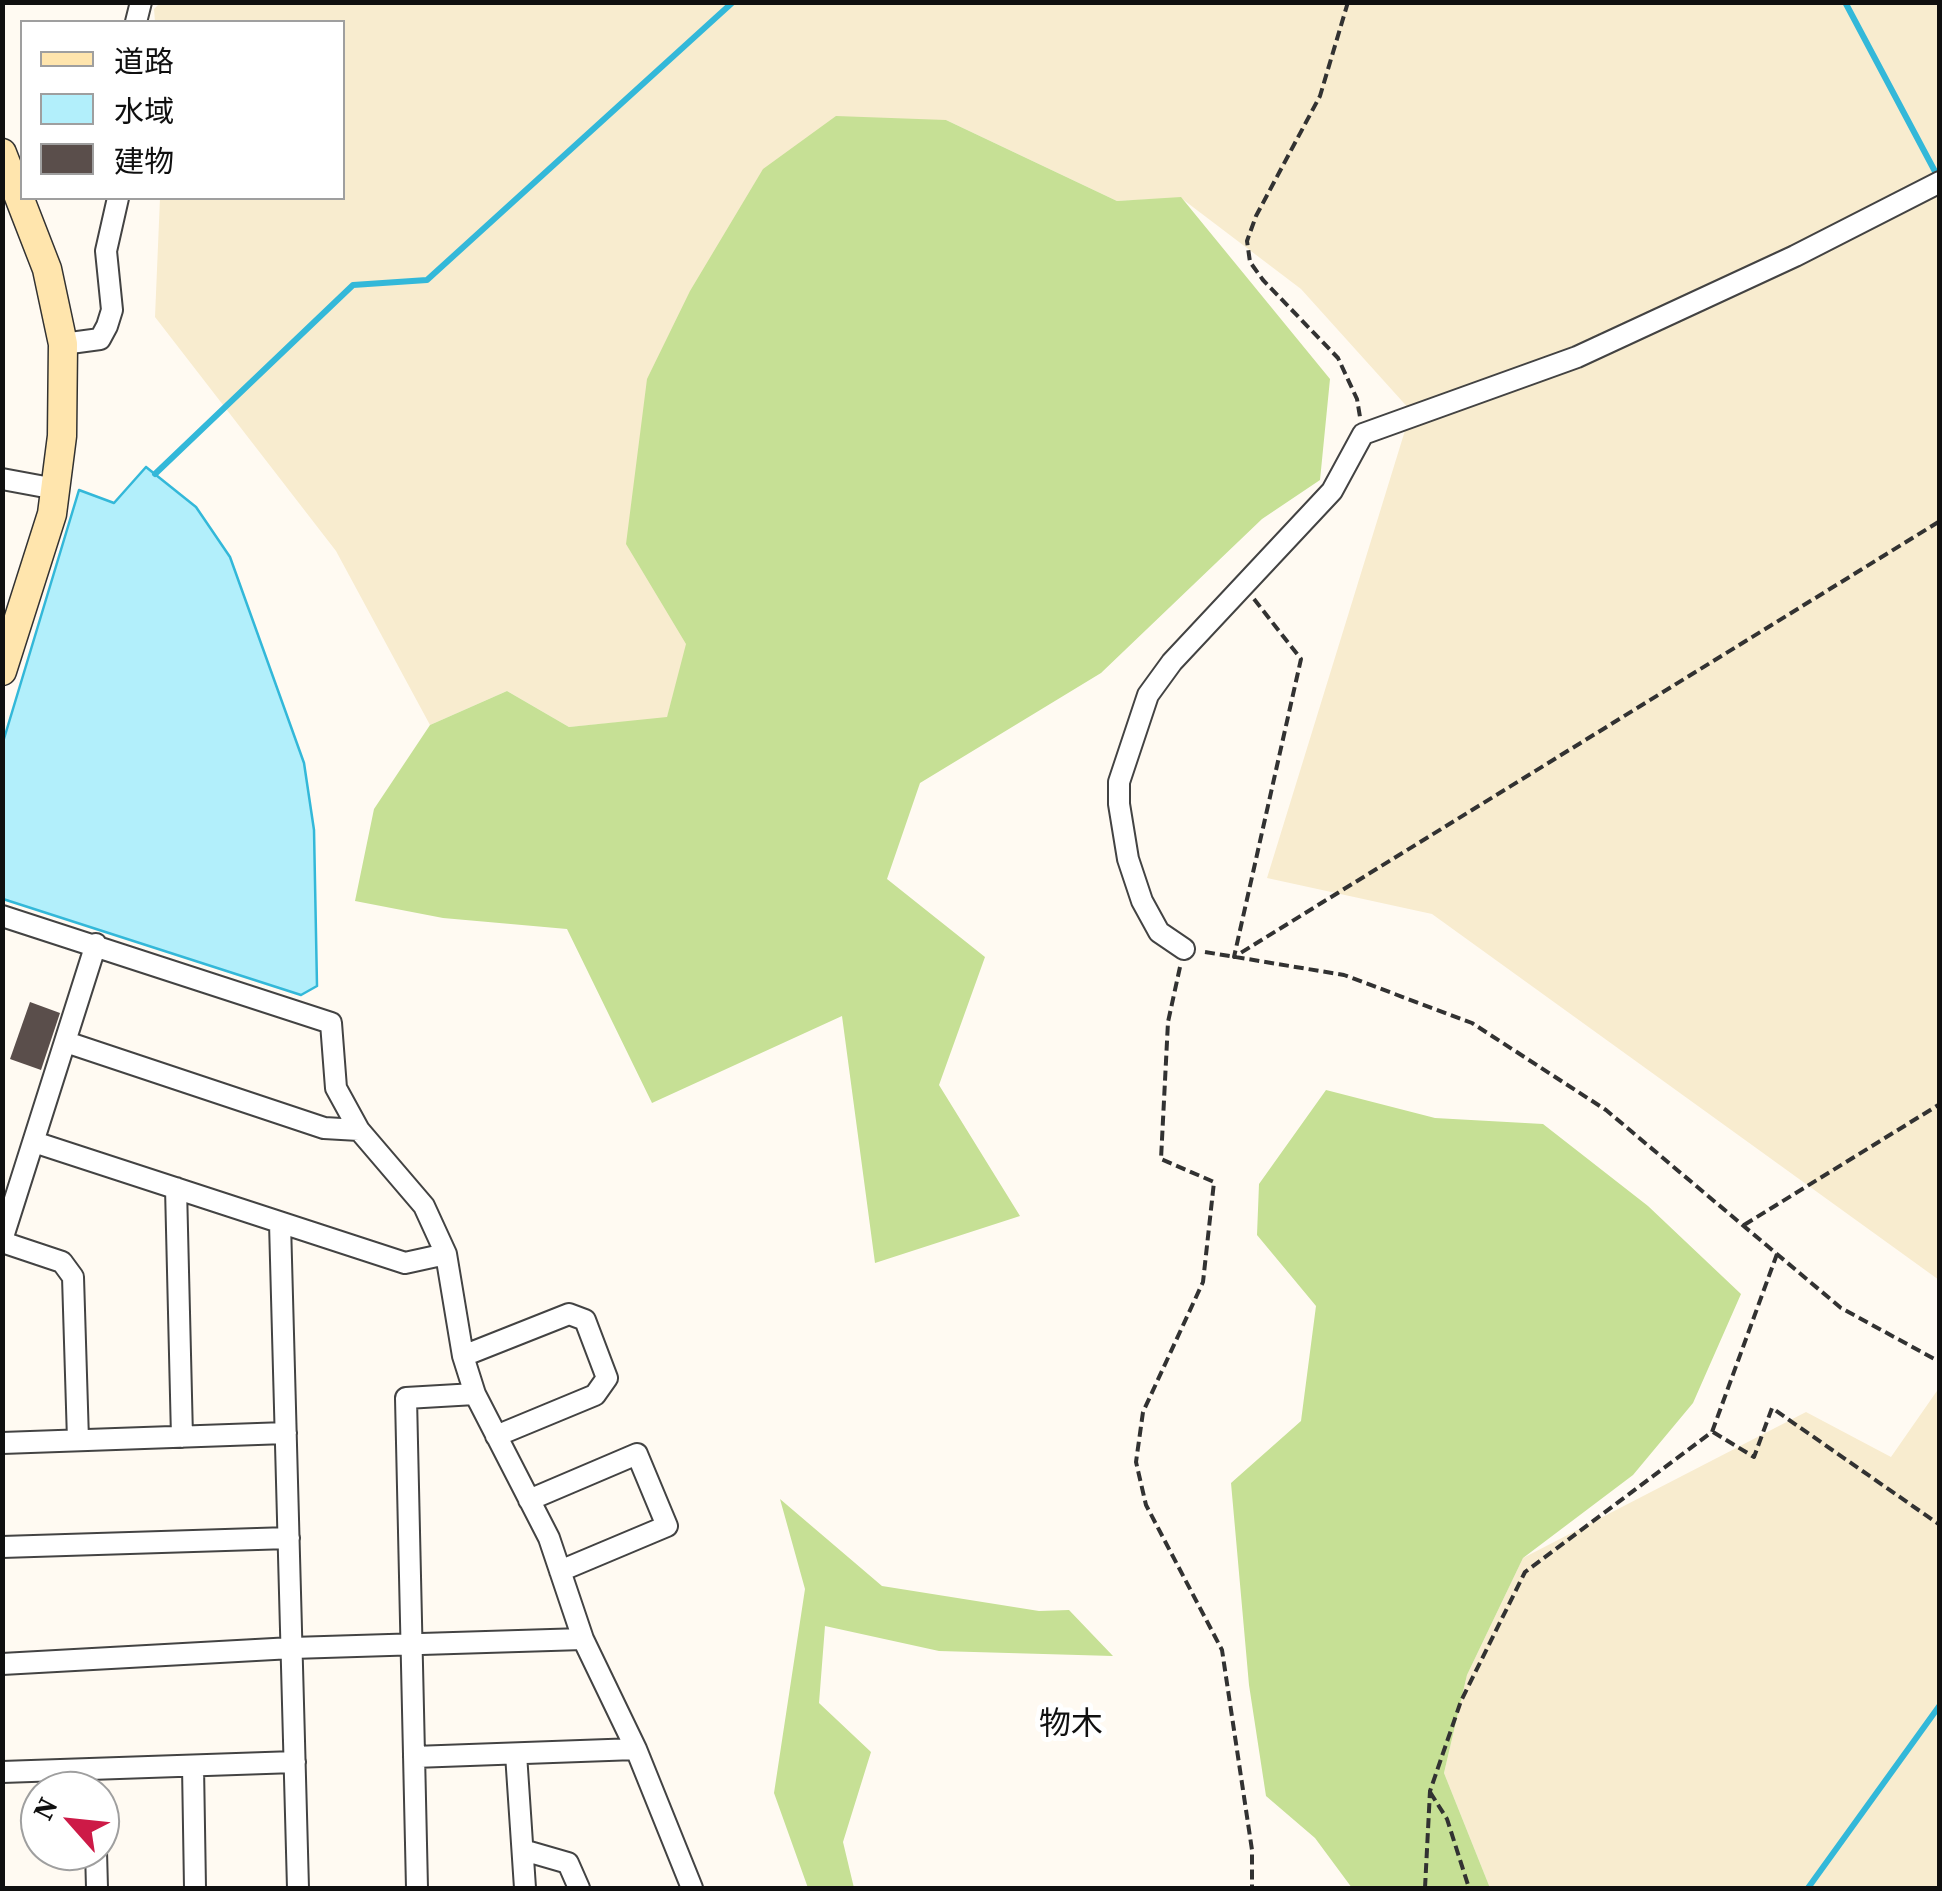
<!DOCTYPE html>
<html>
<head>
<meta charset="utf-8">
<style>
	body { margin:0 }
	#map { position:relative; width:1942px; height:1891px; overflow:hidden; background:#fffaf2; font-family:"Source Serif 4","Noto Sans JP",serif }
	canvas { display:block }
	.frame { position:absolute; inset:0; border:5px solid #101010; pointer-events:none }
	.legend { position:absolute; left:20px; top:20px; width:325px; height:180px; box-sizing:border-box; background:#fff; border:2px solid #9f9f9f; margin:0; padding:12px 18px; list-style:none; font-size:30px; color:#101010 }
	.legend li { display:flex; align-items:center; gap:20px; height:50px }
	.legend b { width:50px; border:2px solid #9f9f9f }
	.north { position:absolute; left:20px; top:1771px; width:100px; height:100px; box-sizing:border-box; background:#fff; border:2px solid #9f9f9f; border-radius:50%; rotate:297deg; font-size:28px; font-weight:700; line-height:40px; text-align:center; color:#101010 }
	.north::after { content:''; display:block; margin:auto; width:35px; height:45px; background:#cd1a47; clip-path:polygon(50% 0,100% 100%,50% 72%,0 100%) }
</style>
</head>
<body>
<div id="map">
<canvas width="1942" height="1891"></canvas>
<div class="frame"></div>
<ul class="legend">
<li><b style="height:12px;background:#ffe5ad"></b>道路</li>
<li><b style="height:28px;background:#b2effb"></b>水域</li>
<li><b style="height:28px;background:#5a4e4b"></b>建物</li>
</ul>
<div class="north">N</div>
</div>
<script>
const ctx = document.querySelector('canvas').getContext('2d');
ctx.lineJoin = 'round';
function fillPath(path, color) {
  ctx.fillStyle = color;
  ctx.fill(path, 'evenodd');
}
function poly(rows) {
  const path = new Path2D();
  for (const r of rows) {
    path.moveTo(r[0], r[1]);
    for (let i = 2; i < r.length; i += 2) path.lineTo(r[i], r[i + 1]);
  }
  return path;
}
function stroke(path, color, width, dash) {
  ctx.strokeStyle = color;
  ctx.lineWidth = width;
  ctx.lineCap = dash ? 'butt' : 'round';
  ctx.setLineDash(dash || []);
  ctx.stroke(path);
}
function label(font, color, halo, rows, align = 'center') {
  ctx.font = font + ' "Source Serif 4","Noto Sans JP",serif';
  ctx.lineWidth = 10;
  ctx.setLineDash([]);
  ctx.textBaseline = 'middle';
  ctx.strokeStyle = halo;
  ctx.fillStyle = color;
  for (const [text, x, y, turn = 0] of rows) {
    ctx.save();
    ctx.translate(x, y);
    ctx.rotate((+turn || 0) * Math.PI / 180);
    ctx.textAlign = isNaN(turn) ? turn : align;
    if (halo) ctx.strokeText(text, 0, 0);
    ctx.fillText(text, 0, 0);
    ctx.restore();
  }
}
const farmland = poly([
	[161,2,1939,3,1939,1280,1432,914,1267,878,1411,411,1301,289,1181,198,1117,201,946,120,627,544,687,644,667,718,569,727,507,691,430,725,336,551,155,317,160,198,342,198,342,22,155,22,154,9],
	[1939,1388,1939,1888,1490,1888,1444,1773,1467,1675,1523,1558,1806,1412,1891,1457]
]);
const forest = poly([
	[836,116,946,120,1117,201,1181,197,1330,379,1320,480,1262,519,1101,673,920,783,887,879,985,957,939,1085,1020,1216,875,1263,842,1016,652,1103,567,929,443,918,355,901,374,809,430,725,507,691,569,727,667,717,686,644,626,544,647,379,690,291,763,169],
	[1326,1090,1435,1118,1543,1124,1648,1206,1741,1294,1693,1403,1633,1475,1523,1558,1467,1675,1444,1773,1490,1888,1352,1888,1315,1838,1266,1796,1249,1685,1231,1483,1301,1421,1316,1306,1257,1235,1259,1184],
	[780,1499,882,1586,1039,1611,1069,1610,1113,1656,939,1651,825,1626,819,1703,871,1752,843,1842,854,1888,808,1888,774,1793,805,1589]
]);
const water = poly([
	[146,467,196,507,230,557,304,763,314,830,317,986,301,995,3,899,3,742,79,490,114,503,146,467]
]);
const stream = poly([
	[1845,2,1939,179],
	[155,474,353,285,427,280,733,2],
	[1808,1888,1940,1705]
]);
const building = poly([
	[30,1002,60,1013,41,1070,10,1059]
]);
const path = poly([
	[1348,2,1320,96,1256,216,1247,241,1250,262,1263,280,1338,358,1357,399,1360,417],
	[1254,599,1301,659,1234,957,1940,521],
	[1205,952,1344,975,1472,1023,1606,1110,1841,1308,1940,1362],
	[1180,967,1168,1022,1161,1159,1214,1182,1203,1282,1143,1412,1136,1462,1146,1505,1222,1650,1252,1850,1252,1888],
	[1744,1225,1940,1104],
	[1713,1432,1754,1457,1772,1408,1940,1525],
	[1430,1792,1447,1819,1469,1888],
	[1425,1888,1430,1791,1461,1701,1525,1572,1712,1432,1777,1254]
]);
const street = poly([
	[136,22,141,2],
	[63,344,100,339,107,326,112,310,106,251,118,198],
	[2,479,56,489],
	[2,916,331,1023,336,1088,359,1130,424,1206,446,1254,463,1356,475,1394,549,1538,583,1639,636,1749,692,1888],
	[1184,949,1159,932,1142,901,1128,859,1119,804,1119,782,1148,695,1172,662,1332,491,1363,434,1577,357,1795,256,1940,182],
	[66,1042,324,1128,359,1130],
	[34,1142,405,1263,446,1254],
	[176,1188,182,1437],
	[280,1223,298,1888],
	[2,1240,96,944],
	[2,1242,62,1262,73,1277,78,1440],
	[463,1356,569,1314,585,1320,607,1378,595,1395,496,1436],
	[2,1443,286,1433],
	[529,1500,637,1454,667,1526,560,1571],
	[2,1547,289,1538],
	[2,1664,292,1648,583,1639],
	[516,1754,525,1888],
	[414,1757,636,1749],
	[193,1766,195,1888],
	[2,1772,295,1762],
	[523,1850,568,1863,579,1888],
	[96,1851,97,1888],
	[417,1888,406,1398,475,1394]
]);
const secondary = poly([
	[2,153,47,269,63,344,62,436,52,514,2,671]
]);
const quarterNames = [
	["物木",1071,1726]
];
fillPath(farmland, '#f8eccf');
fillPath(forest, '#c6e095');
fillPath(water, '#b2effb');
stroke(water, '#33b8d9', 2.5);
stroke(stream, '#33b8d9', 6);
fillPath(building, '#5a4e4b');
stroke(street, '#434343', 24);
stroke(secondary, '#323232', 31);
stroke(path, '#323232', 4, [10, 5]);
stroke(street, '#fff', 20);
stroke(secondary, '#ffe5ad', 28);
label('32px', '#101010', '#fff', quarterNames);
</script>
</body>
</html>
